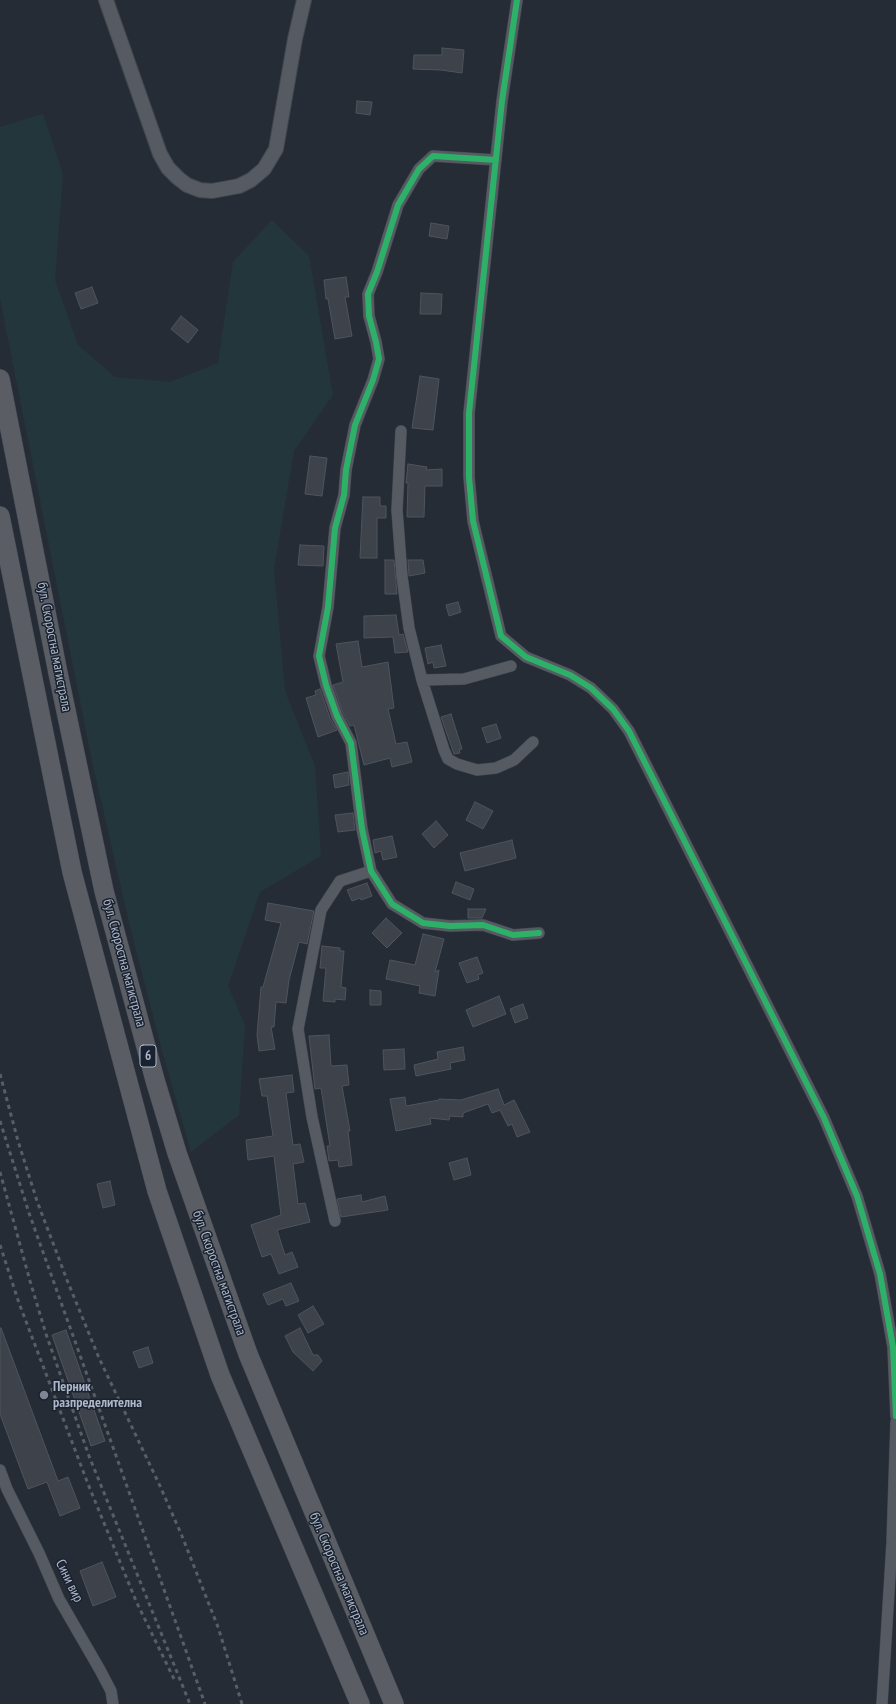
<!DOCTYPE html>
<html>
<head>
<meta charset="utf-8">
<style>
	body { margin:0 }
	canvas { display:block; background:#252c35 }
</style>
</head>
<body>
<canvas width="896" height="1704"></canvas>
<script>
const ctx = document.querySelector('canvas').getContext('2d');
ctx.lineJoin = 'round';
function fillPath(path, color) {
  ctx.fillStyle = color;
  ctx.fill(path, 'evenodd');
}
function poly(rows) {
  const path = new Path2D();
  for (const r of rows) {
    path.moveTo(r[0], r[1]);
    for (let i = 2; i < r.length; i += 2) path.lineTo(r[i], r[i + 1]);
  }
  return path;
}
function stroke(path, color, width, dash) {
  ctx.strokeStyle = color;
  ctx.lineWidth = width;
  ctx.lineCap = dash ? 'butt' : 'round';
  ctx.setLineDash(dash || []);
  ctx.stroke(path);
}
function label(font, color, halo, rows, align = 'center') {
  ctx.font = font + ' "PT Sans Narrow",sans-serif';
  ctx.lineWidth = 3;
  ctx.setLineDash([]);
  ctx.textBaseline = 'middle';
  ctx.strokeStyle = halo;
  ctx.fillStyle = color;
  for (const [text, x, y, turn = 0] of rows) {
    ctx.save();
    ctx.translate(x, y);
    ctx.rotate((+turn || 0) * Math.PI / 180);
    ctx.textAlign = isNaN(turn) ? turn : align;
    if (halo) ctx.strokeText(text, 0, 0);
    ctx.fillText(text, 0, 0);
    ctx.restore();
  }
}
const green = poly([
	[43,114,63,174,55,280,78,345,115,377,170,382,218,363,233,262,272,220,309,256,333,395,294,451,274,569,285,691,315,766,321,856,260,892,228,986,245,1025,239,1115,191,1152,163,1054,130,927,92,761,0,299,0,127]
]);
const building = poly([
	[442,48,464,50,462,73,441,70,413,69,414,55,442,55,442,48],
	[357,101,372,102,370,115,356,113,357,101],
	[431,223,449,226,447,239,429,236,431,223],
	[346,277,349,297,345,297,352,336,335,339,328,299,326,299,324,280,346,277],
	[92,287,98,303,81,309,75,293,92,287],
	[421,293,442,294,441,314,420,314,421,293],
	[181,316,198,330,188,343,171,329,181,316],
	[420,376,439,379,433,430,412,428,420,376],
	[310,456,327,458,322,496,305,494,310,456],
	[408,464,427,467,426,470,442,469,442,486,425,486,424,517,407,517,408,483,406,483,408,464],
	[363,497,380,497,380,506,386,506,386,518,377,518,377,558,360,558,363,497],
	[300,545,324,546,323,566,298,565,300,545],
	[385,560,394,560,397,594,385,594,385,560],
	[408,560,423,560,425,573,409,576,408,560],
	[458,602,461,612,449,616,446,605,458,602],
	[396,615,399,635,403,634,408,652,395,653,393,637,364,638,364,616,396,615],
	[358,641,362,667,388,662,394,708,388,709,396,744,407,742,412,762,392,767,390,758,364,765,354,725,350,726,343,713,333,685,343,682,336,644,358,641],
	[441,645,446,666,434,668,433,662,428,664,425,648,441,645],
	[320,689,330,718,337,730,318,737,306,698,316,695,315,691,320,689],
	[451,714,462,749,459,750,460,753,454,754,441,717,451,714],
	[496,724,501,738,487,743,482,728,496,724],
	[348,772,349,785,335,788,333,775,348,772],
	[475,802,493,811,483,829,466,820,475,802],
	[353,813,355,830,338,832,335,815,353,813],
	[436,821,448,835,434,848,422,834,436,821],
	[392,836,397,857,383,860,381,851,375,853,373,840,392,836],
	[512,840,516,858,465,871,460,853,512,840],
	[456,882,474,889,470,900,452,893,456,882],
	[367,883,372,896,361,900,360,898,352,901,347,890,367,883],
	[268,903,314,911,307,944,299,942,289,980,286,1003,276,1002,274,1027,271,1027,275,1049,259,1051,257,1035,261,987,263,987,281,923,265,920,268,903],
	[468,909,486,909,482,918,468,918,468,909],
	[386,918,402,933,387,948,372,933,386,918],
	[423,934,444,939,435,972,439,970,435,996,419,993,420,986,386,979,390,960,415,965,423,934],
	[322,946,340,948,340,951,344,951,341,987,346,988,345,1000,335,999,335,1002,323,1001,326,968,320,968,322,946],
	[477,957,483,973,478,975,479,979,467,983,459,963,477,957],
	[370,990,381,991,381,1005,370,1005,370,990],
	[499,996,506,1014,473,1027,466,1010,499,996],
	[523,1004,528,1018,515,1023,510,1009,523,1004],
	[329,1035,331,1066,347,1065,349,1085,342,1086,350,1131,348,1131,352,1165,339,1167,338,1160,329,1161,327,1146,330,1146,321,1088,315,1089,309,1036,329,1035],
	[463,1047,465,1060,450,1063,451,1069,416,1076,414,1065,438,1059,437,1052,463,1047],
	[404,1049,405,1069,384,1070,383,1050,404,1049],
	[292,1075,294,1092,286,1093,293,1145,300,1144,304,1162,293,1164,298,1204,305,1203,310,1222,277,1230,285,1255,292,1252,298,1267,279,1274,271,1254,262,1257,251,1225,281,1215,274,1156,248,1160,246,1140,273,1136,267,1096,262,1096,259,1079,292,1075],
	[498,1089,504,1105,514,1100,530,1132,517,1137,512,1124,508,1126,500,1110,492,1113,488,1104,463,1113,463,1117,450,1116,449,1120,430,1118,431,1124,396,1131,390,1099,405,1097,406,1106,439,1100,439,1099,461,1100,498,1089],
	[467,1158,471,1175,454,1180,449,1163,467,1158],
	[110,1181,115,1205,103,1208,97,1184,110,1181],
	[361,1195,362,1202,385,1196,388,1210,341,1217,337,1199,361,1195],
	[291,1283,299,1301,286,1306,283,1299,268,1305,263,1294,291,1283],
	[313,1306,324,1324,308,1333,298,1315,313,1306],
	[0,1328,1,1328,58,1481,68,1477,80,1508,60,1516,47,1482,28,1489,0,1414,0,1328],
	[300,1328,313,1355,318,1355,322,1361,313,1371,293,1352,285,1336,300,1328],
	[66,1330,105,1441,91,1446,52,1335,66,1330],
	[148,1347,153,1363,139,1368,133,1352,148,1347],
	[102,1562,116,1597,93,1606,80,1571,102,1562]
]);
const minor = poly([
	[517,0,502,101,469,413,469,477,473,521,501,636,526,657,570,675,591,688,613,709,629,731,824,1118,857,1196,880,1274,893,1347,896,1416],
	[496,160,433,156,419,169,398,205,377,272,368,294,369,316,376,342,379,359,373,380,355,425,346,470,344,495,335,528,328,607,319,656,326,685,337,716,351,743,362,829,371,871,392,904,423,923,450,926,483,925,513,935,539,933],
	[401,431,397,510,402,576,409,628,422,680,444,750,448,759,457,764,477,770,496,768,514,760,533,742],
	[422,680,464,679,511,666],
	[335,1221,312,1117,298,1029,321,910,340,881,371,871],
	[0,1470,7,1489,39,1553,59,1599,100,1670,111,1691,113,1704],
	[882,1704,892,1543,896,1422]
]);
const tertiary = poly([
	[106,0,160,154,168,168,178,178,187,185,200,190,212,191,239,186,251,180,264,169,276,149,295,39,304,0]
]);
const trunk = poly([
	[0,379,58,673,104,891,155,1080,177,1153,248,1354,394,1704],
	[0,516,72,872,157,1191,220,1375,360,1704]
]);
const rail = poly([
	[0,1074,18,1141,37,1201,67,1280,99,1358,160,1486,182,1536,218,1627,242,1704],
	[0,1121,29,1213,205,1704],
	[0,1172,30,1281,46,1334,89,1456,190,1704],
	[0,1245,19,1303,88,1484,136,1601,174,1679]
]);
const cycleway = poly([
	[517,0,502,101,469,413,469,477,473,521,501,636,526,657,570,675,591,688,613,709,629,731,824,1118,857,1196,880,1274,893,1347,896,1416],
	[496,160,433,156,419,169,398,205,377,272,368,294,369,316,376,342,379,359,373,380,355,425,346,470,344,495,335,528,328,607,319,656,326,685,337,716,351,743,362,829,371,871,392,904,423,923,450,926,483,925,513,935,539,933]
]);
const markers = [
	[44,1395,5,"#7e8694"]
];
const shields = [
	[148,1056,16]
];
const shieldNames = [
	["6",148,1056]
];
const streetNames = [
	["бул. Скоростна магистрала",54,647,79],
	["бул. Скоростна магистрала",124,963,75],
	["бул. Скоростна магистрала",219,1273,70],
	["бул. Скоростна магистрала",339,1574,67],
	["Сини вир",69,1581,64]
];
const poiNames = [
	["Перник",53,1387],
	["разпределителна",53,1403]
];
fillPath(green, '#22363b');
fillPath(building, '#3d424b');
stroke(building, '#4d545d', 1);
stroke(minor, '#42474e', 12);
stroke(tertiary, '#42474e', 16);
stroke(trunk, '#424851', 20);
stroke(minor, '#565a62', 11);
stroke(tertiary, '#565a62', 14);
stroke(trunk, '#5a5e64', 19);
stroke(rail, '#595e66', 3, [4, 4]);
stroke(cycleway, '#2db169', 6);
for (const [x, y, r, color] of markers) {
  const dot = new Path2D();
  dot.arc(x, y, r, 0, 2 * Math.PI);
  ctx.fillStyle = color;
  ctx.fill(dot);
  stroke(dot, '#192230', 1.5);
}
for (const [x, y, w] of shields) {
  const box = new Path2D();
  box.roundRect(x - w / 2, y - 11, w, 22, 3);
  ctx.fillStyle = '#192230';
  ctx.fill(box);
  stroke(box, '#aeb7c7', 1);
}
label('bold 13px', '#aeb7c7', null, shieldNames);
label('14px', '#aeb7c7', '#192230', streetNames);
label('bold 14px', '#aeb7c7', '#192230', poiNames, 'left');
</script>
</body>
</html>
